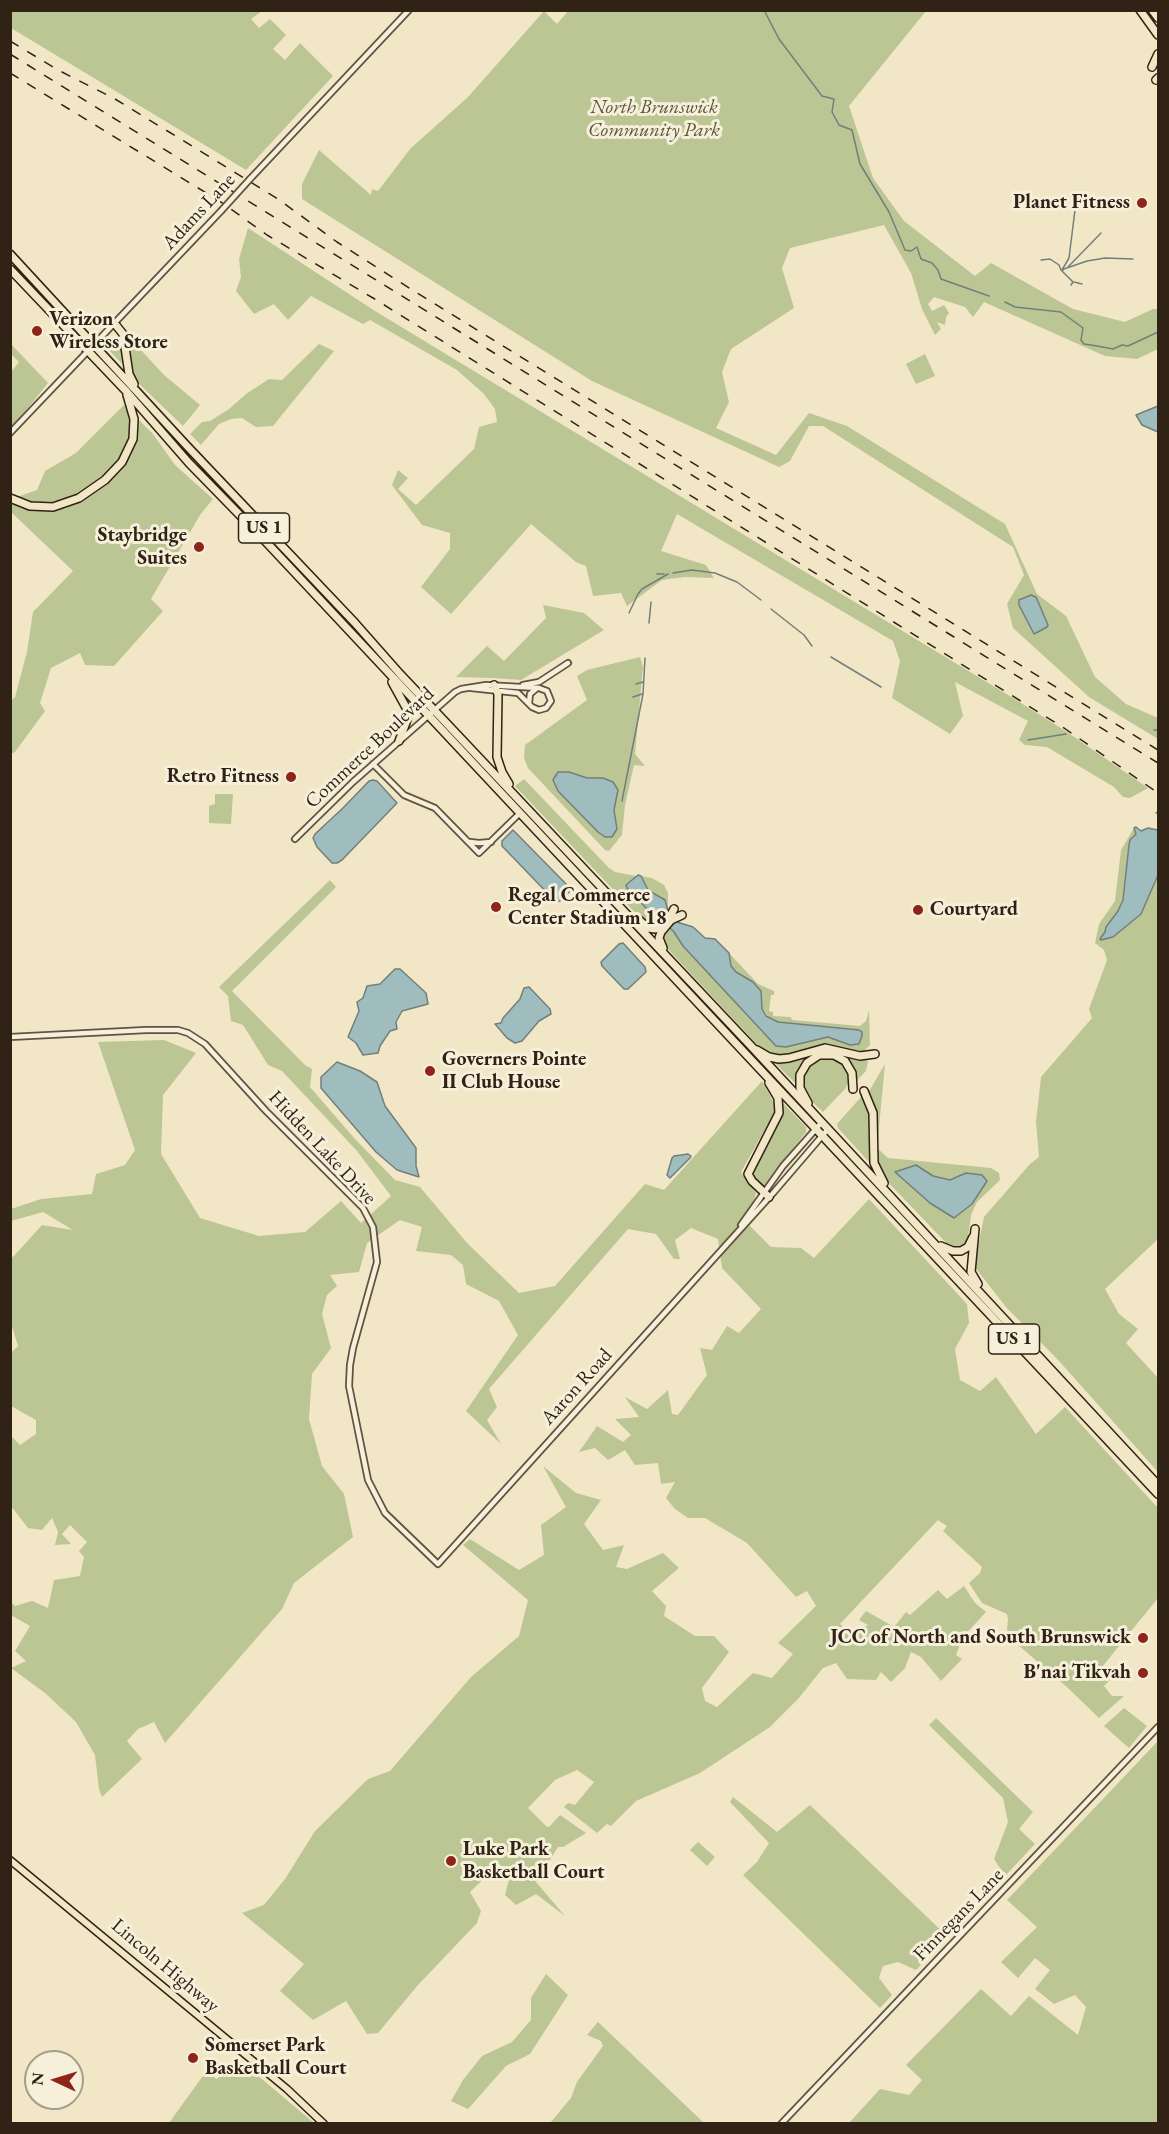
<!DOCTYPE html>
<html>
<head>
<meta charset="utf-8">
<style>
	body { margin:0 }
	#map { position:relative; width:1169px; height:2134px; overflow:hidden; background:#f1e7c6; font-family:"EB Garamond",serif }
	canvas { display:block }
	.frame { position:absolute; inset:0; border:12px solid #312216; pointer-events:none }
	.north { position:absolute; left:24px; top:2050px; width:60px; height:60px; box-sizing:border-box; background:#f6efda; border:2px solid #a79d8c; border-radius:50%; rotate:274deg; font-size:16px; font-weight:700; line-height:24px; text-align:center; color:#312216 }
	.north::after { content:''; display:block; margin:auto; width:21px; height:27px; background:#8f2418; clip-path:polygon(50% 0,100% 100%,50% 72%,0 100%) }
</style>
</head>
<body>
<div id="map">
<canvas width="1169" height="2134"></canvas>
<div class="frame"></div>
<div class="north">N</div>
</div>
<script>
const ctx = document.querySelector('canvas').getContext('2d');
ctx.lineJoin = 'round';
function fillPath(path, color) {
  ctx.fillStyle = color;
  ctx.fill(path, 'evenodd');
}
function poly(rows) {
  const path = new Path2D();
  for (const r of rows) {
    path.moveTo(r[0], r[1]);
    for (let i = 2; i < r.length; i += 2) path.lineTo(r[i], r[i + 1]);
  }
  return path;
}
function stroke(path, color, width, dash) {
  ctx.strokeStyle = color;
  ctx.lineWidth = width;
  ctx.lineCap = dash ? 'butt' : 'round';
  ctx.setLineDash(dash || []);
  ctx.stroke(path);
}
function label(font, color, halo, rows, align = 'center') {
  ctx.font = font + ' "EB Garamond",serif';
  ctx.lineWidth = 6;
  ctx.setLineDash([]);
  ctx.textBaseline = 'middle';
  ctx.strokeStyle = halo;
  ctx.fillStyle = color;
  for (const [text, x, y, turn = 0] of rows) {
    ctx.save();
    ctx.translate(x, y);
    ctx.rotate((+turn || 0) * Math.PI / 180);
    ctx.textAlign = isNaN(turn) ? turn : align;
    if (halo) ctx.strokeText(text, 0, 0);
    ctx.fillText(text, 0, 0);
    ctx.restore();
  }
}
const green = poly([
	[569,10,926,11,849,106,873,178,904,221,975,276,991,263,1073,309,1125,322,1153,309,1158,309,1158,349,1137,359,1105,356,984,302,973,317,965,307,934,297,928,304,932,311,944,305,949,313,946,317,945,325,937,322,941,329,935,335,922,309,911,273,884,225,790,248,782,268,794,308,731,349,722,372,729,402,716,428,776,455,809,413,847,426,1005,524,1037,594,1066,616,1095,677,1126,704,1158,718,1158,739,1089,697,1013,628,1007,604,1024,575,1013,547,823,426,809,426,790,461,779,467,592,381,302,199,302,184,319,150,371,195,372,189,378,191,410,149,468,97,544,11,557,24],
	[10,11,262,11,251,19,259,28,270,19,286,35,273,49,285,60,300,43,333,76,246,170,11,28],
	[248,228,375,311,1013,698,1067,732,1148,788,1130,798,1123,797,1114,787,1047,747,1025,745,1019,740,1028,721,955,682,963,716,950,734,892,698,900,661,893,641,677,514,661,551,706,565,714,578,684,577,662,580,627,606,621,593,593,596,586,566,576,562,531,524,451,614,421,587,450,549,450,533,422,525,392,485,398,470,408,478,398,489,416,505,474,449,479,427,497,422,495,409,484,394,457,370,370,320,363,324,311,296,288,320,274,304,254,314,236,291,241,277,239,259],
	[119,335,124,366,106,347],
	[128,336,164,375,200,405,183,426,133,378],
	[10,343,48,383,11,429,11,372,19,362,11,354],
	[319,344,334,351,273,426,256,427,242,418,231,419,219,424,201,445,190,434,202,422,210,421,229,409,246,394,269,379,282,380],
	[925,354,935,376,916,384,906,364],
	[124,405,153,434,175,465,213,499,200,515,151,599,163,611,114,666,85,665,80,653,51,668,40,703,45,711,15,752,11,754,11,701,15,697,27,652,33,612,73,571,11,512,11,499,37,490,45,471,76,453],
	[543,605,584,613,604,630,521,680,492,678,456,677,487,646,504,661,546,618],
	[640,657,643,667,635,754,645,766,634,765,625,805,622,835,609,851,605,850,528,768,524,758,525,745,587,700,577,676,587,670],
	[524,779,609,868,615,872,636,876,626,885,655,916,661,919,654,927,645,923,515,786],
	[215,794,233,794,231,824,209,823,209,806,215,804],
	[1134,828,1136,834,1130,840,1129,845,1123,900,1118,911,1106,927,1106,932,1101,940,1113,937,1141,914,1158,875,1158,1239,1105,1289,1119,1314,1138,1329,1126,1343,1158,1378,1158,1472,1059,1361,1006,1307,974,1266,984,1217,1030,1164,1039,1157,1036,1122,1041,1077,1092,1018,1089,1009,1107,960,1104,950,1095,943,1099,924,1115,901,1121,850],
	[641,876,652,878,664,885,668,893,668,911,662,897,648,890],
	[330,880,336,887,232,991,305,1065,312,1069,310,1087,355,1139,395,1180,420,1187,467,1243,519,1293,555,1286,645,1184,664,1190,762,1081,777,1108,741,1172,756,1193,749,1225,771,1247,801,1248,814,1258,869,1199,967,1304,969,1323,955,1349,960,1380,980,1391,996,1377,1036,1434,1065,1407,1158,1508,1158,1598,1102,1667,1112,1678,1104,1686,1112,1696,1124,1696,1099,1718,1068,1688,1009,1637,1007,1629,1008,1619,1007,1614,982,1603,969,1583,980,1573,982,1567,943,1531,947,1526,938,1520,840,1624,853,1636,868,1625,859,1620,866,1611,894,1627,906,1612,910,1615,938,1590,947,1599,964,1586,975,1603,986,1612,963,1637,956,1655,962,1659,941,1681,921,1657,911,1652,905,1668,891,1682,881,1672,876,1680,847,1679,836,1663,823,1668,798,1699,770,1727,700,1773,636,1801,611,1826,607,1824,597,1833,564,1807,568,1803,575,1805,594,1782,577,1770,555,1780,528,1808,547,1827,550,1826,560,1815,586,1833,563,1847,558,1847,536,1882,565,1916,536,1894,516,1905,505,1895,510,1875,499,1864,470,1892,481,1911,477,1923,418,1985,378,2033,367,2034,346,2001,313,2020,280,1991,304,1964,242,1913,264,1905,285,1879,315,1831,368,1779,390,1771,471,1677,519,1636,528,1600,463,1545,470,1539,519,1570,544,1555,541,1525,566,1507,543,1466,576,1493,601,1500,584,1524,603,1550,624,1545,616,1567,627,1569,663,1553,679,1568,652,1591,666,1606,664,1616,695,1636,714,1636,729,1652,702,1688,705,1701,717,1707,753,1673,772,1678,793,1654,778,1643,816,1606,807,1591,796,1597,747,1543,705,1518,688,1518,675,1509,666,1498,675,1482,661,1484,658,1463,635,1465,625,1450,608,1460,595,1448,579,1452,597,1426,623,1442,631,1435,615,1419,639,1417,625,1397,647,1409,668,1390,672,1414,678,1415,707,1375,700,1348,712,1350,727,1326,739,1333,761,1309,722,1268,718,1239,691,1228,675,1240,680,1259,674,1259,656,1234,628,1229,489,1389,497,1407,487,1420,501,1444,466,1411,518,1335,499,1301,466,1284,463,1265,451,1255,416,1251,422,1227,400,1220,367,1243,359,1272,330,1275,337,1286,327,1295,322,1314,331,1348,312,1374,309,1419,322,1466,344,1494,353,1537,294,1583,282,1609,165,1743,154,1722,138,1729,127,1741,142,1759,102,1797,99,1789,95,1755,76,1722,45,1693,11,1668,26,1661,15,1651,30,1626,11,1615,11,1602,15,1606,32,1601,48,1608,54,1580,80,1576,84,1557,79,1551,87,1542,70,1525,62,1534,71,1544,55,1545,58,1532,52,1518,42,1530,28,1528,11,1506,10,1435,20,1445,36,1434,36,1420,11,1406,11,1353,18,1346,11,1323,11,1258,14,1256,42,1225,73,1230,43,1212,11,1221,11,1209,41,1199,92,1194,96,1174,125,1165,135,1150,98,1042,164,1040,196,1053,163,1095,161,1154,200,1218,259,1236,305,1232,341,1201,361,1223,391,1196,357,1151,282,1071,268,1065,243,1025,231,1021,228,996,219,987],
	[668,926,777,1046,828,1037,850,1045,862,1032,859,1030,778,1022,770,1019,762,1009,761,996,731,966,729,953,758,984,774,991,774,995,771,995,769,1011,773,1012,773,1016,791,1017,792,1020,860,1026,866,1021,869,1010,870,1045,865,1050,866,1052,859,1053,832,1045,819,1045,791,1055,776,1056,763,1051,664,945,662,939,662,932],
	[815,1052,798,1069,796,1084,773,1061,787,1062],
	[841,1053,868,1061,866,1071,856,1081,855,1070],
	[828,1057,839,1060,847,1067,851,1078,845,1089,823,1112,810,1100,804,1091,803,1079,806,1068,817,1058],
	[885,1064,877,1148,888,1158,991,1168,999,1173,1000,1180,977,1202,971,1215,967,1244,961,1248,952,1249,883,1177,878,1167,875,1152,875,1111,872,1098,868,1093],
	[862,1096,870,1113,869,1162,838,1128,837,1124],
	[783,1103,806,1127,806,1132,763,1187,753,1178,752,1170,780,1118],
	[1124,1708,1147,1726,1129,1748,1104,1726],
	[936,1718,1033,1812,1019,1829,1035,1844,1005,1876,994,1859,1008,1822,1003,1798,929,1725],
	[1158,1741,1158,2123,849,2123,880,2089,909,2095,922,2080,906,2065,981,1989,1011,2016,1029,1996,1078,2035,1086,2007,1075,1995,1054,2004,1035,1989,1050,1970,1035,1958,1018,1978,1001,1962,1037,1927,1007,1900],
	[733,1797,777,1832,810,1805,948,1937,916,1970,898,1962,883,1966,879,1978,892,1995,880,2008,743,1875,757,1862,769,1843,730,1802],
	[698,1842,715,1857,707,1866,690,1850],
	[546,1974,568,1995,530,2054,506,2066,468,2109,451,2101,463,2080,482,2056,512,2042,531,2020,531,1998],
	[598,2022,704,2123,550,2123,571,2098,577,2082,603,2046,601,2041,587,2035],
	[237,2058,314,2123,169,2123,205,2073,217,2079]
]);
const water = poly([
	[1158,406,1158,432,1142,425,1136,415,1158,406],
	[1031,595,1036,597,1048,625,1047,627,1034,634,1019,605,1019,600,1031,595],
	[558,772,569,772,587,778,603,778,613,782,618,790,614,810,617,829,612,837,605,837,598,832,558,791,553,780,558,772],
	[373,780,377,781,397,803,342,860,337,863,332,863,317,847,313,838,315,834,343,808,369,781,373,780],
	[1136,827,1141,831,1148,828,1158,830,1158,875,1141,914,1113,937,1101,940,1100,939,1105,932,1106,927,1118,911,1123,900,1129,845,1130,840,1136,834,1134,828,1136,827],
	[513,830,570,888,570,891,560,901,556,902,502,846,502,841,513,830],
	[638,875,641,876,648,890,665,900,668,911,677,922,693,927,705,938,715,939,729,953,731,966,736,972,753,982,761,991,762,1009,766,1016,778,1022,859,1030,862,1032,862,1036,859,1044,850,1045,828,1037,786,1047,776,1046,683,946,674,932,661,919,649,911,627,888,626,885,638,875],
	[623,943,645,967,646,972,628,989,624,989,602,966,601,962,619,944,623,943],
	[395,969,400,969,426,993,428,1004,402,1011,396,1022,397,1029,390,1031,380,1046,378,1053,363,1055,356,1043,348,1037,359,1011,357,1002,363,998,367,986,380,984,395,969],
	[529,987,550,1009,551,1014,539,1021,522,1041,515,1043,507,1038,495,1024,501,1023,503,1018,520,999,524,988,529,987],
	[337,1062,360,1071,377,1082,385,1106,416,1148,416,1166,419,1177,397,1170,376,1152,321,1088,321,1077,337,1062],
	[688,1154,691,1156,690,1158,670,1178,667,1175,672,1158,674,1156,688,1154],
	[916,1165,933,1176,950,1180,966,1173,982,1175,987,1181,972,1204,954,1218,930,1203,895,1172,916,1165]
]);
const stream = poly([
	[764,10,779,39,822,96,834,99,832,112,839,125,852,130,860,164,889,212,905,250,911,251,917,247,921,259,932,263,938,270,941,279,989,296],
	[1041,260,1050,259,1059,265,1061,270],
	[1068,267,1101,233],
	[1062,270,1069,258,1075,210],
	[1074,282,1082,284],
	[1071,285,1073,282,1062,271,1064,269,1087,261,1105,258,1133,259],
	[1005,302,1015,307,1061,312,1083,328,1081,340,1084,344,1097,346,1113,349,1122,345,1128,346,1158,332],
	[673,573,692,570,715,573,737,582,761,600],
	[657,574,664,574],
	[771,609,804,635,812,646],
	[629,613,638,594,642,589,668,574],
	[649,623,651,602],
	[831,657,881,687],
	[636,684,643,682],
	[633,697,642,694],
	[1154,730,1158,730],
	[1028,740,1066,734],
	[622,801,643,694,645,658],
	[1156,813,1158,812]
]);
const minor = poly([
	[250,179,409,10],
	[10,433,221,211],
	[523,685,539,682,568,663],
	[529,703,530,694,537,688],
	[373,764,404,795,435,808,479,853,520,813],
	[295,839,353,782,455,692,461,689,486,685,539,688,547,691,551,701,546,708,539,710,532,707,518,693,471,688],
	[470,842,479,843,491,842],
	[10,1037,146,1030,178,1030,188,1033,205,1044,266,1111,363,1208,373,1227,377,1262,353,1348,350,1365,349,1386,368,1480,385,1513,438,1564,774,1192,828,1129],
	[741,1225,783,1166,822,1122],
	[781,2124,1158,1727]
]);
const major = poly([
	[10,1860,287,2089,324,2124]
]);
const highway = poly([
	[1140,10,1158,35],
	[1152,10,1158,18],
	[1152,67,1158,54],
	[1156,80,1158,78],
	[10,254,187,446,355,623,400,674,751,1046,1158,1485],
	[10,269,127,392,189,463,268,544,1158,1494],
	[115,324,123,334,129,374,134,384],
	[10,498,30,506,53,507,79,498,105,480,122,462,133,439,134,419,127,395],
	[392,682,408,711,407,720,399,741],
	[494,685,498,694,497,757,502,772,509,784],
	[638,919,648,928,655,929,668,920,674,909],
	[663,948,659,938,661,932,671,920,682,915],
	[757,1050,769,1057,779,1059,789,1058,825,1048,860,1056,875,1054],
	[864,1091,873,1113,874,1163,884,1183],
	[808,1103,800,1088,800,1075,807,1063,819,1055,834,1055,845,1061,852,1073,853,1089],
	[769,1197,752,1181,748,1174,779,1113,778,1098,769,1083],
	[975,1229,971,1272,978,1284],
	[941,1246,953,1251,961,1251,968,1247,973,1237]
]);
const rail = poly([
	[10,41,58,70,115,99,210,157,278,199,337,242,414,291,1158,750],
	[10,54,1158,763],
	[10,73,221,202,267,235,373,298,1064,728,1158,793]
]);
const minorBridge = poly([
	[221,211,250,179]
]);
const markers = [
	[1142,203,6,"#8f2418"],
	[37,331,6,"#8f2418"],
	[199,547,6,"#8f2418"],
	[291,777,6,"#8f2418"],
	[496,907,6,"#8f2418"],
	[918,910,6,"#8f2418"],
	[430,1071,6,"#8f2418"],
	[1143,1638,6,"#8f2418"],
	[1143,1673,6,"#8f2418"],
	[451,1861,6,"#8f2418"],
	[193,2058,6,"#8f2418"]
];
const shields = [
	[264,528,51],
	[1014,1339,51]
];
const shieldNames = [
	["US 1",264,528],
	["US 1",1014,1339]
];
const parkNames = [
	["North Brunswick",654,108],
	["Community Park",654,131]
];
const poiNames = [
	["Planet Fitness",1130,203,"right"],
	["Verizon",49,320],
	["Wireless Store",49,343],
	["Staybridge",187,536,"right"],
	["Suites",187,559,"right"],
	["Retro Fitness",279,777,"right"],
	["Regal Commerce",508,896],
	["Center Stadium 18",508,919],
	["Courtyard",930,910],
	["Governers Pointe",442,1060],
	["II Club House",442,1083],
	["JCC of North and South Brunswick",1131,1638,"right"],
	["B'nai Tikvah",1131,1673,"right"],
	["Luke Park",463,1850],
	["Basketball Court",463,1873],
	["Somerset Park",205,2046],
	["Basketball Court",205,2069]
];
const streetNames = [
	["Adams Lane",199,212,-47],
	["Commerce Boulevard",370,748,-43],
	["Hidden Lake Drive",322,1148,47],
	["Aaron Road",577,1387,-48],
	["Finnegans Lane",959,1915,-46],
	["Lincoln Highway",165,1966,40]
];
fillPath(green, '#bcc594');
fillPath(water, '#9fbdbf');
stroke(water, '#737f7b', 1.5);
stroke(stream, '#737f7b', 1.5);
stroke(minor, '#615342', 8);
stroke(major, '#312216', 9);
stroke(highway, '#312216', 10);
stroke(minor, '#f6efda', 4.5);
stroke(major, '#f1e7c6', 6);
stroke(highway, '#f1e7c6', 7);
stroke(rail, '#312216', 1.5, [10, 10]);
stroke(minorBridge, '#615342', 8, []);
stroke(minorBridge, '#f6efda', 4.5);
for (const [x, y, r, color] of markers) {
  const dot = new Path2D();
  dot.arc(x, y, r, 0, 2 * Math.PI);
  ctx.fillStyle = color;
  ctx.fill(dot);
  stroke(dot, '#f6efda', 2);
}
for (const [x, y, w] of shields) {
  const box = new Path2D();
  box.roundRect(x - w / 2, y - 15, w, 30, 4.5);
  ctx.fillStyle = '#f6efda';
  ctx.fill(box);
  stroke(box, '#312216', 1.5);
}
label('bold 18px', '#312216', null, shieldNames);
label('italic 20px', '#5b533c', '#f6efda', parkNames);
label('bold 20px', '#312216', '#f6efda', poiNames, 'left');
label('20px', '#312216', '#f6efda', streetNames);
</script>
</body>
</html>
